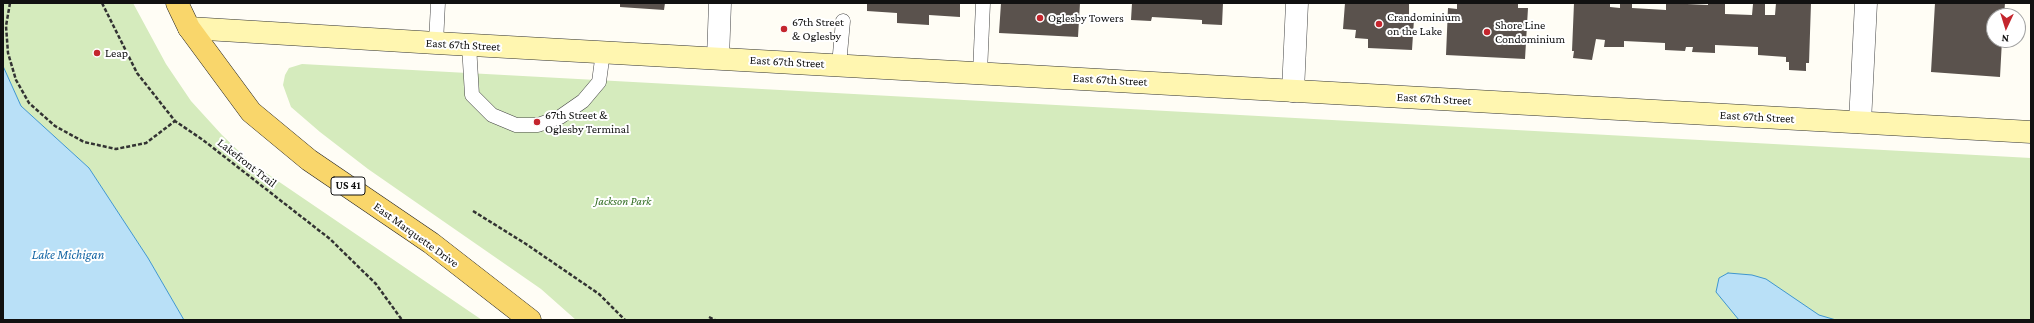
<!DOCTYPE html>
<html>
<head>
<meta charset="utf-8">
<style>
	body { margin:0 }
	#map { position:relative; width:2034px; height:323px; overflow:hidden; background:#fffdf5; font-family:"Crimson Pro",serif }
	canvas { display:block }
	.frame { position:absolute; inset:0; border:4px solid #111; pointer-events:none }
	.north { position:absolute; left:1986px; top:8px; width:40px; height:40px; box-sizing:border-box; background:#fff; border:1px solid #a0a0a0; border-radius:50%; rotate:184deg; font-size:11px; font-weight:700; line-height:16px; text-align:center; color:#111 }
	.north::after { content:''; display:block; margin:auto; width:14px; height:18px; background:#c4262e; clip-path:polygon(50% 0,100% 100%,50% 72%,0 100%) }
</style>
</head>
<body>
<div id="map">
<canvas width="2034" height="323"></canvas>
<div class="frame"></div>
<div class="north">N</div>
</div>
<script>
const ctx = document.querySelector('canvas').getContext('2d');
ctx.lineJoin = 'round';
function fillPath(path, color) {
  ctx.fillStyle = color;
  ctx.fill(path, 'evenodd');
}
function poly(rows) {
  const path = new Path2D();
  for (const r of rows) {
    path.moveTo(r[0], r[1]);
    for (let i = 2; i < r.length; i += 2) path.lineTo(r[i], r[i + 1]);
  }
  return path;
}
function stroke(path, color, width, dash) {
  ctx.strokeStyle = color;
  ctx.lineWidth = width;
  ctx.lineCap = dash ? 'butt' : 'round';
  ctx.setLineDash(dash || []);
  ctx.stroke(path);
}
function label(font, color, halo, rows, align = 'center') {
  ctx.font = font + ' "Crimson Pro",serif';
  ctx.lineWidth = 4;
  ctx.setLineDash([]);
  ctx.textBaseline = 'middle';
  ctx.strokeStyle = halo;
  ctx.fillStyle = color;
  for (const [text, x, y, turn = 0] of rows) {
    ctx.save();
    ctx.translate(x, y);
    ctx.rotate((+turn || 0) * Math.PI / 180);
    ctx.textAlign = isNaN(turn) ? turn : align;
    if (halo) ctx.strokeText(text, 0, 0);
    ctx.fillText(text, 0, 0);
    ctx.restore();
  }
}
const green = poly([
	[3,3,133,3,166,64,191,101,222,135,250,162,482,320,184,320,148,258,89,168,21,106,3,66],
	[302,64,2031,158,2031,320,576,320,541,289,368,169,320,132,291,107,283,85,285,75,289,68]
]);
const water = poly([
	[3,66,21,106,89,168,148,258,184,320,3,320,3,66],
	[1728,273,1752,275,1766,279,1819,315,1836,320,1739,320,1716,292,1719,278,1728,273]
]);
const building = poly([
	[620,3,665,3,664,10,620,7],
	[867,3,960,3,960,17,929,15,929,25,897,23,897,13,867,11],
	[1001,3,1080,3,1078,37,999,33],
	[1132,3,1223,3,1222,25,1202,24,1202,20,1152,17,1151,21,1131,20],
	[1345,3,1409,3,1409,18,1414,19,1412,50,1368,48,1368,39,1355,38,1356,30,1343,29],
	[1457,3,1518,3,1518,8,1528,8,1525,59,1446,55,1448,8,1457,9],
	[1574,3,1610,3,1610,7,1620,8,1620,3,1632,3,1632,8,1666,10,1666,3,1708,5,1708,3,1725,3,1725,14,1752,15,1753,4,1765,4,1765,15,1775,15,1776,3,1811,3,1809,63,1806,63,1806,71,1789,70,1789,62,1786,62,1786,57,1758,55,1758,47,1715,45,1715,53,1692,52,1693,47,1686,47,1685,51,1665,50,1665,43,1624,41,1624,47,1604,47,1605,40,1596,39,1592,60,1573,58,1574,51,1572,51],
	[1935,3,2005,3,2004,16,1994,16,1994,40,2002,40,2000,77,1931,72]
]);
const path = poly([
	[10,3,6,26,8,53,16,80,29,103,55,126,84,142,116,149,146,143,175,121],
	[102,3,137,73,175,121,203,140,330,239,376,284,402,320],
	[473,211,526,244,599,294,625,320],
	[709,317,715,320]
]);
const lane = poly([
	[436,43,438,3],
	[469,45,472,95,492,115,516,125,538,125,560,117,583,101,599,82,603,52],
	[839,65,843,21],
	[980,73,983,3]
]);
const street = poly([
	[718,58,720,3],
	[1293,91,1297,3],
	[1860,122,1866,3]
]);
const secondary = poly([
	[189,28,436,43,2031,132]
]);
const primary = poly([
	[177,3,189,28,251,112,309,160,431,243,530,320]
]);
const markers = [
	[1040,18,4,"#c4262e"],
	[1379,24,4,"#c4262e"],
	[784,29,4,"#c4262e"],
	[1487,32,4,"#c4262e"],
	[97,53,4,"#c4262e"],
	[537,122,4,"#c4262e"]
];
const shields = [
	[348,186,34]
];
const shieldNames = [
	["US 41",348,186]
];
const poiNames = [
	["Crandominium",1387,17],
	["on the Lake",1387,31],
	["Oglesby Towers",1048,18],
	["67th Street",792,22],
	["& Oglesby",792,36],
	["Shore Line",1495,25],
	["Condominium",1495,39],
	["Leap",105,53],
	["67th Street &",545,115],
	["Oglesby Terminal",545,129]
];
const streetNames = [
	["East 67th Street",463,45,3],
	["East 67th Street",787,62,3],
	["East 67th Street",1110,80,3],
	["East 67th Street",1434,99,3],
	["East 67th Street",1757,117,3],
	["Lakefront Trail",247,163,38],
	["East Marquette Drive",416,235,36]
];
const parkNames = [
	["Jackson Park",623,201]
];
const waterNames = [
	["Lake Michigan",68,255]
];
fillPath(green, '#d5ebbd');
fillPath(water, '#b9e0f7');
stroke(water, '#3f96cf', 1);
fillPath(building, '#5a524d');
stroke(lane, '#444', 15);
stroke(street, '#444', 23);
stroke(secondary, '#333', 23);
stroke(primary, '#222', 23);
stroke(path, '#333', 2.5, [4, 2]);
stroke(lane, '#fff', 14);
stroke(street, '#fff', 22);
stroke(secondary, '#fff6b0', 22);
stroke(primary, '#f9d66b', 22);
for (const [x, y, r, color] of markers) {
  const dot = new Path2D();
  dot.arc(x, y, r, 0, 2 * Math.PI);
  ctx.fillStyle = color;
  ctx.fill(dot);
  stroke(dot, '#fff', 1.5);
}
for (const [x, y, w] of shields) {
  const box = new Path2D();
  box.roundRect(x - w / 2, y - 9, w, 18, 3);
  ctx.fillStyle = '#fff';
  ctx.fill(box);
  stroke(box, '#111', 1);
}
label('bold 11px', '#111', null, shieldNames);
label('12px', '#111', '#fff', poiNames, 'left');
label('12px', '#111', '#fff', streetNames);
label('italic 12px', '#2f6b1f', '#fff', parkNames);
label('italic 13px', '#1768a6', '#fff', waterNames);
</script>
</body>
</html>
